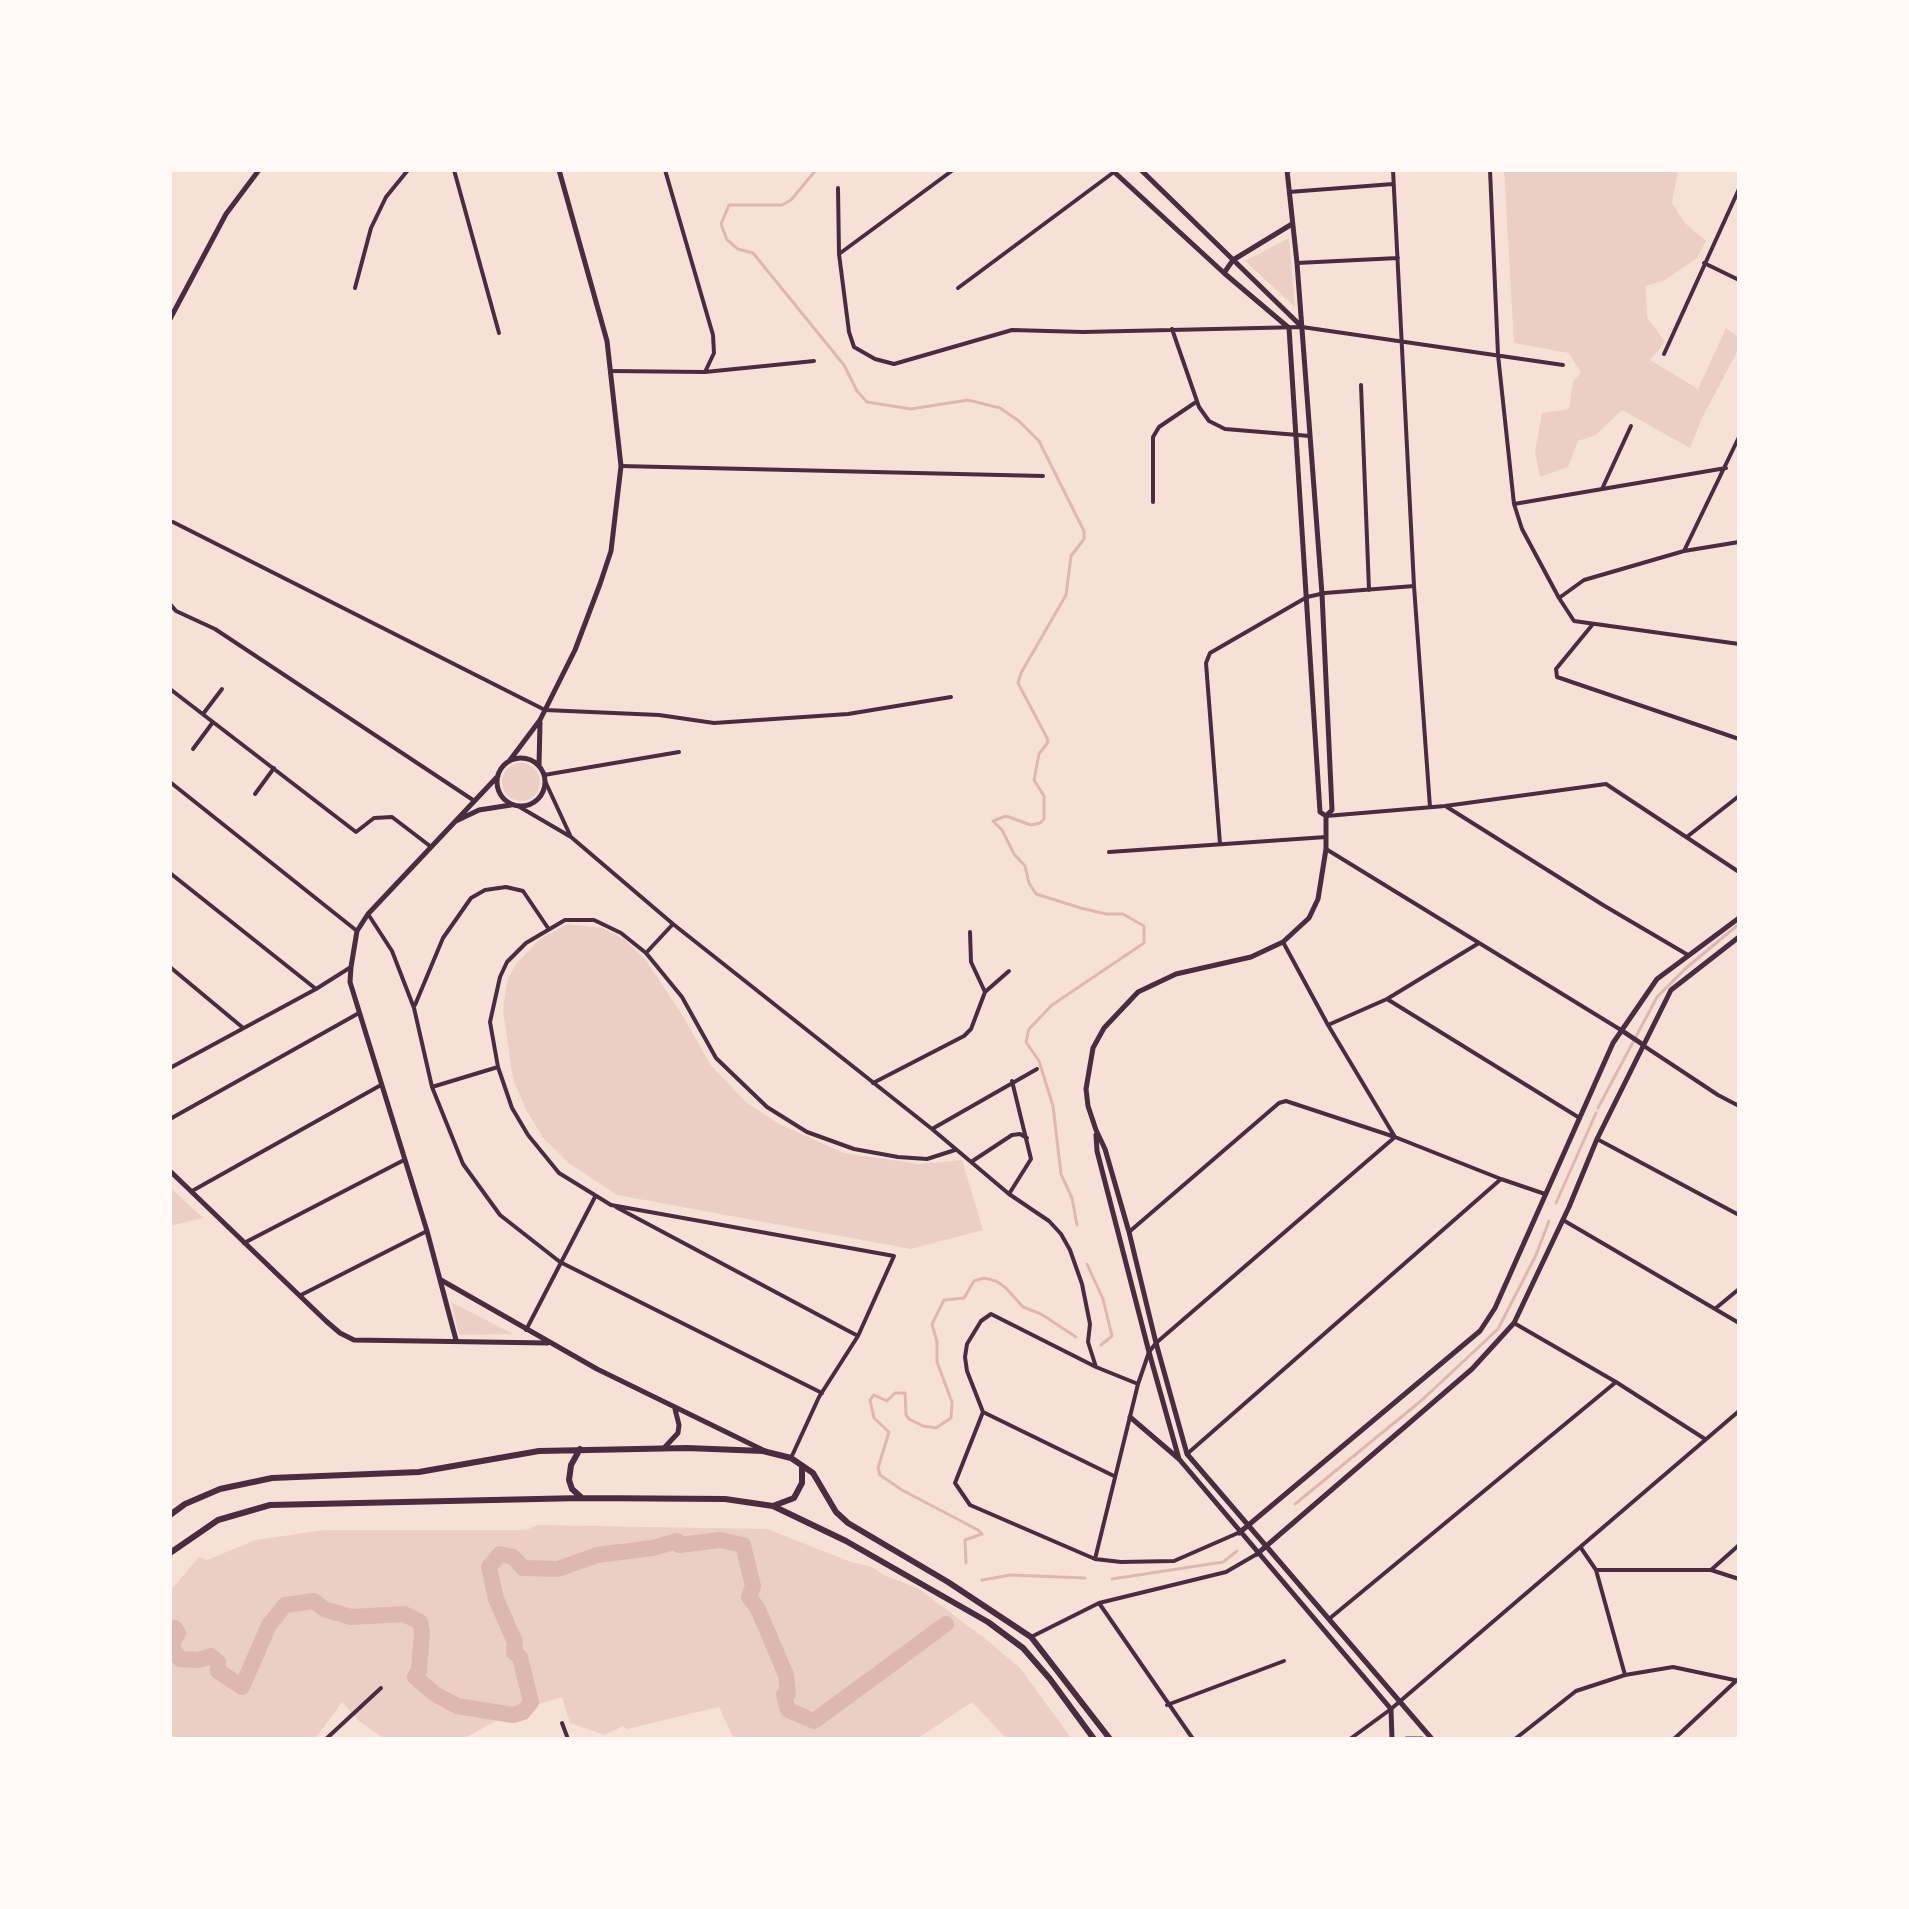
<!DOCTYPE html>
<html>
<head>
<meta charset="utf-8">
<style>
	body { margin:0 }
	#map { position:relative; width:1909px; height:1909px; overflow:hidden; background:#f7e1d7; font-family:Merriweather,serif }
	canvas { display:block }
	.frame { position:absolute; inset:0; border:172px solid #fffaf5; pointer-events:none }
</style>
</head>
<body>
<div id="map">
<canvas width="1909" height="1909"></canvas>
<div class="frame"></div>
</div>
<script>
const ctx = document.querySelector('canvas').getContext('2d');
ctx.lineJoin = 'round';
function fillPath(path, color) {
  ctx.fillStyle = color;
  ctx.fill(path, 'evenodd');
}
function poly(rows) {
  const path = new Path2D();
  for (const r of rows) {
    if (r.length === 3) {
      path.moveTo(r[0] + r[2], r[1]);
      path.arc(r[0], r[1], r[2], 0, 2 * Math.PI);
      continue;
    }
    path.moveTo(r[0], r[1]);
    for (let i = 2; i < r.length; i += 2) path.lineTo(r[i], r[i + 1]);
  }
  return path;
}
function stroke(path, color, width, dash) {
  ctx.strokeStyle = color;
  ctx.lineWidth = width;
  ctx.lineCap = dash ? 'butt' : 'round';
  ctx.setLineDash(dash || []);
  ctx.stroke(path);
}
const green = poly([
	[1504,170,1678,170,1672,203,1685,223,1706,241,1697,258,1665,280,1646,286,1647,317,1665,342,1650,360,1698,389,1726,328,1739,338,1739,348,1701,420,1690,448,1622,410,1596,435,1578,441,1568,467,1540,477,1535,451,1542,413,1569,409,1573,381,1581,373,1569,353,1514,343],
	[1289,238,1295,307,1245,261],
	[521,782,19],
	[567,924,603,928,624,939,645,959,681,1013,711,1065,746,1102,779,1124,844,1153,919,1164,962,1160,983,1230,911,1249,617,1195,570,1164,544,1139,526,1110,513,1079,503,1011,507,980,516,964,540,939],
	[170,1187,203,1218,170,1226],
	[451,1302,513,1334,459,1335],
	[538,1525,767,1529,851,1562,872,1567,884,1575,919,1589,992,1644,1020,1668,1072,1739,1007,1739,972,1702,917,1739,734,1739,719,1707,627,1729,623,1726,605,1735,570,1723,562,1697,508,1714,463,1739,384,1739,359,1721,342,1702,315,1739,170,1739,170,1591,199,1557,207,1560,256,1540,324,1530,526,1530]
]);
const stream = poly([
	[816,170,791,200,782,205,729,205,721,224,727,240,738,249,753,253,844,365,857,391,867,402,911,409,968,400,1000,408,1019,421,1039,441,1084,531,1084,539,1071,556,1066,595,1021,673,1018,683,1047,738,1048,742,1039,754,1034,780,1044,796,1044,819,1040,823,1031,825,1006,816,993,821,1002,830,1014,854,1025,866,1029,883,1036,894,1081,908,1106,914,1123,914,1144,926,1144,943,1052,1005,1029,1029,1026,1042,1039,1061,1053,1106,1061,1174,1072,1198,1077,1225],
	[1598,1108,1657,997,1686,968,1739,924],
	[1556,1203,1596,1113],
	[1087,1264,1103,1299,1112,1336,1101,1345],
	[1295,1504,1422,1400,1498,1329,1536,1255,1549,1221],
	[966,1563,965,1540,982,1534,978,1530,902,1490,880,1475,878,1468,889,1432,874,1418,870,1400,874,1395,887,1401,895,1393,905,1393,906,1415,909,1419,923,1426,936,1428,951,1418,952,1402,937,1362,937,1342,932,1324,944,1300,964,1298,974,1281,984,1278,996,1281,1006,1288,1023,1307,1041,1314,1076,1337],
	[1112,1579,1223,1562,1237,1551],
	[982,1580,1011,1575,1085,1578]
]);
const river = poly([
	[170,1627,175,1628,178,1633,171,1646,180,1659,198,1660,211,1656,218,1662,218,1671,242,1687,269,1625,285,1605,314,1601,324,1609,351,1617,404,1614,420,1622,422,1632,419,1670,415,1677,435,1694,457,1706,513,1715,523,1712,531,1702,520,1657,514,1652,515,1642,496,1599,489,1567,500,1554,513,1557,523,1568,558,1569,597,1555,653,1548,677,1541,679,1545,720,1540,743,1545,753,1586,749,1597,758,1609,786,1675,788,1694,784,1695,788,1710,814,1721,946,1624]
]);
const minor = poly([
	[454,170,499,333],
	[665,170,713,335,714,353,705,372],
	[1393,170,1414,586,1430,807],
	[1490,170,1498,355,1514,504,1522,529,1559,598,1574,621,1739,644],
	[838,188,839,254,849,332,854,347,875,359,894,364,1012,330,1083,332,1302,327,1563,365],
	[1289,192,1393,184],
	[839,254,953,170],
	[1297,263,1398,258],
	[1704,263,1739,280],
	[355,288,371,228,386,197,408,170],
	[958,288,1114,172],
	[1172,329,1199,407,1209,421,1225,429,1310,436],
	[1664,354,1739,189],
	[610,371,705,372,814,361],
	[1361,385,1369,590],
	[621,466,1043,476],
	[1602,489,1631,426],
	[1153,502,1153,437,1159,427,1196,402],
	[1514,504,1726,468],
	[173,522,545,710,659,715,714,723,848,714,951,697],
	[1684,551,1739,437],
	[1559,598,1584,580,1684,551,1739,542],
	[170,604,176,611,215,629,473,800],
	[1593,624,1556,669,1557,677,1739,739],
	[170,689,356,832,374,818,392,817,430,846],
	[203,714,222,689],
	[193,749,213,722],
	[544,775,679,752],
	[545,781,570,835],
	[170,782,357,931],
	[255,794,274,768],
	[518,806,571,837,673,924,932,1129,1009,1194,1049,1221,1061,1234,1070,1250,1082,1284,1090,1324,1088,1342,1096,1367],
	[1447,807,1603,905,1688,955],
	[1326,816,1445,806,1606,784,1739,872],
	[1688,836,1739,796],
	[1220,844,1206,663,1210,653,1307,597,1325,593,1414,586],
	[1326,849,1621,1030],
	[1109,852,1326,837],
	[170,873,316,989],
	[368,914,392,951,414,1008,432,1087,463,1164,500,1215,560,1262,822,1393],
	[646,953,673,924],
	[170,967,242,1027],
	[985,992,1009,971],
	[1387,999,1578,1117],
	[415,1005,443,938,471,898,485,890,506,887,523,891,548,928],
	[1328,1025,1387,999,1479,943],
	[1644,1046,1718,1095,1739,1106],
	[170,1068,316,989,351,967],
	[873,1083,964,1036,971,1029,985,992,971,962,970,932],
	[432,1087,498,1067],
	[170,1119,359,1013],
	[932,1129,1037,1069],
	[1597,1139,1739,1215],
	[971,1162,1012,1135,1020,1134,1027,1138],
	[192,1191,381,1085],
	[1009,1194,1031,1159,1012,1081],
	[616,1207,858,1336],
	[1563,1220,1739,1323],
	[1129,1232,1279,1103,1286,1101,1395,1137,1501,1179,1545,1194],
	[244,1243,404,1160],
	[301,1295,427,1231],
	[1716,1308,1739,1289],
	[1514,1323,1616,1382,1705,1439],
	[526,1330,595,1197],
	[1138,1384,1096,1367,991,1314,981,1321,967,1344,965,1357,967,1371,983,1412,955,1483,970,1505,1095,1559,1121,1562,1174,1561,1238,1533],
	[983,1412,1114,1476],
	[1187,1454,1501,1179],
	[791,1458,819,1397,858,1336,894,1256,611,1205,559,1173,528,1135,512,1108,498,1067,490,1022,500,977,507,962,526,943,565,920,594,920,621,933,646,953,682,997,716,1058,767,1107,807,1132,854,1149,898,1157,927,1159,955,1150],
	[1581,1548,1596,1570,1625,1675],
	[1095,1559,1138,1384,1149,1352,1156,1343,1395,1137,1328,1025,1283,942],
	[1596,1570,1711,1570,1739,1579],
	[1711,1570,1739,1545],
	[1099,1603,1193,1739],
	[1329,1619,1616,1382],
	[1031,1637,1099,1603,1226,1572,1257,1554],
	[1167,1705,1284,1661],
	[562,1723,568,1739],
	[326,1739,381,1688],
	[1350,1739,1391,1709,1739,1411],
	[1515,1739,1576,1691,1625,1675,1673,1667,1739,1681],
	[1674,1739,1737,1680]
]);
const tertiary = poly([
	[1112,170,1224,273,1289,328,1320,812,1326,816,1332,810,1322,594,1297,263,1287,170],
	[1141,170,1301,326],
	[1224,273,1233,260,1292,224],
	[170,319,226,214,259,170],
	[521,782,24],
	[510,760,540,720,575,650,600,584,611,551,621,466,607,341,559,170],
	[539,765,540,723],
	[1326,816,1326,849,1318,899,1309,918,1283,942,1251,957,1176,974,1138,992,1104,1028,1093,1048,1086,1089,1088,1106,1096,1130,1105,1149,1129,1232,1156,1343,1187,1454,1432,1739],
	[456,821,479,810,511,805],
	[1621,1030,1642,1044],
	[1096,1135,1097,1151,1149,1352,1179,1459],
	[170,1171,326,1321,340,1333,354,1340,548,1343],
	[441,1280,597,1369,765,1451],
	[456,1340,427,1231,350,982,351,967,357,931,368,914,498,776],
	[1130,1417,1179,1459,1391,1709,1392,1739],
	[664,1448,678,1433,679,1425,675,1409],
	[1239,1533,1480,1331,1495,1308,1613,1043,1657,979,1739,918],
	[1257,1554,1472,1369,1514,1323,1569,1207,1597,1139,1671,990,1739,937],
	[1406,1739,1422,1739]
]);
const secondary = poly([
	[580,1449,571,1465,569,1480,572,1489,582,1498],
	[773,1506,794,1498,802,1483,802,1466],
	[170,1515,185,1504,220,1489,272,1478,419,1472,539,1451,687,1448,763,1451,791,1458,813,1473,836,1512,848,1523,948,1582,1031,1637,1110,1739],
	[170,1553,218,1520,270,1505,582,1498,725,1499,773,1506,846,1541,988,1622,1023,1648,1050,1679,1094,1739]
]);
fillPath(green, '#ebcfc5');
stroke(stream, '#dcb8b0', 3);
stroke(river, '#dcb8b0', 16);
stroke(minor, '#4a2c40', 4);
stroke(tertiary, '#4a2c40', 5);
stroke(secondary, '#4a2c40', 6);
</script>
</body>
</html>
